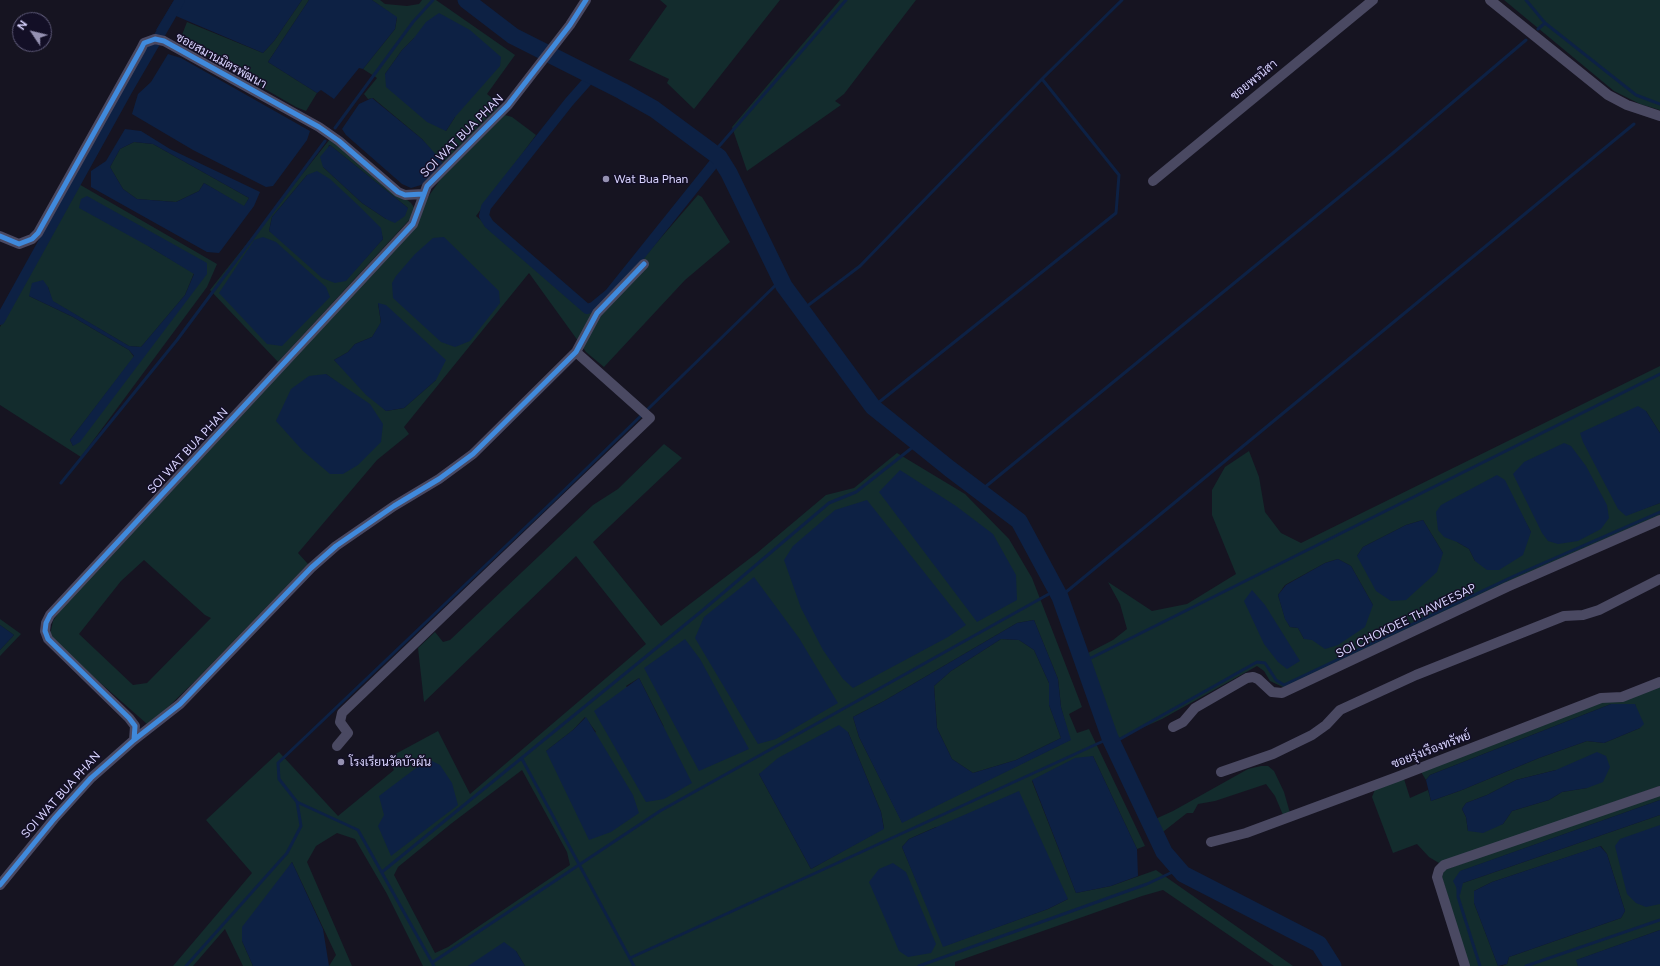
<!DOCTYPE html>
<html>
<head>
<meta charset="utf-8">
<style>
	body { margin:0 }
	#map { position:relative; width:1660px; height:966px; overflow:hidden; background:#161421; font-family:Figtree,sans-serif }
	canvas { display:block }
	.north { position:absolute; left:12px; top:12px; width:40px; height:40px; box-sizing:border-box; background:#130f26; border:1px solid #625e7d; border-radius:50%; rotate:305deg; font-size:11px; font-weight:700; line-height:16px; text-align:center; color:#d9d4ff }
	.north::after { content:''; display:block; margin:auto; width:14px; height:18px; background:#9591b1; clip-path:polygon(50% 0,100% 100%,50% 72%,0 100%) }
</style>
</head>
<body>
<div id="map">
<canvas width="1660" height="966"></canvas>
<div class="north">N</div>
</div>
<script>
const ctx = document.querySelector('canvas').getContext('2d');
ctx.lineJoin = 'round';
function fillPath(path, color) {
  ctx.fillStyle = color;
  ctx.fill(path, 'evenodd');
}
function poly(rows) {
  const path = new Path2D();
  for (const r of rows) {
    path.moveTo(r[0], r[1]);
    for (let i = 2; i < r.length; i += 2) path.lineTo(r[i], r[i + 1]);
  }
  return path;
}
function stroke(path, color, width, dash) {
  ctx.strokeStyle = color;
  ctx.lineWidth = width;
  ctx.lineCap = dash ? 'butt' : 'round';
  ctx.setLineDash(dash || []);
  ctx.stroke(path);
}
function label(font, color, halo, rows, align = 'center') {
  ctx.font = font + ' Figtree,Sarabun,sans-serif';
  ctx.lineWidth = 3;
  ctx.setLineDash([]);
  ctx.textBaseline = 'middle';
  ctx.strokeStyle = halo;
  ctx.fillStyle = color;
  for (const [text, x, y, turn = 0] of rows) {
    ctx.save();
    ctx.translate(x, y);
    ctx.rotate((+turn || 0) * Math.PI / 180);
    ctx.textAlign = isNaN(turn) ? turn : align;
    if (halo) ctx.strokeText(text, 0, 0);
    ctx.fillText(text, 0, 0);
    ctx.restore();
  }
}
const green = poly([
	[302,0,309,0,268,62,317,93,306,111,296,107,180,40,187,22,263,53,274,41],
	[372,0,380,0,385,4,407,6,419,4,422,0,436,0,515,55,487,94,503,107,443,164,422,139,373,98,368,99,364,94,377,78,363,69,395,29,397,18],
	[414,38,455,117,446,131,385,74,402,50],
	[660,0,780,0,694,109,667,83,669,79,629,60,667,6],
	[840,0,916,0,844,94,835,101,841,105,747,171,732,127],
	[1504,0,1660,0,1660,110,1640,104,1614,91],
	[505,115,512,117,536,135,476,216,586,313,590,305,599,305,633,270,698,195,702,197,730,242,685,280,604,367,586,352,529,273,404,427,409,434,377,460,298,553,308,564,194,682,166,709,147,724,63,650,50,635,53,621,63,606,419,220,426,200,440,180],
	[378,303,436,380,404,408,386,411,334,360,348,352,355,344,372,337,381,323],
	[326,374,342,386,276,421],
	[144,560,205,615,211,618,147,683,133,685,79,634,121,581],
	[330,139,411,203,415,209,410,219,278,362,210,290],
	[329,145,330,145,408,208,386,219,362,203,323,167],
	[307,175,380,228,383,239,345,281,269,231,272,217],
	[134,142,153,144,249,198,244,207,204,183,199,191,176,202,137,199,123,189,110,167,120,149],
	[77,183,217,264,207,287,81,457,0,405,0,327],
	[148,246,206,274,73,446,70,440,134,357,129,350,73,317,29,296,48,287,52,301,129,346,141,347,185,295,194,273],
	[1660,366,1660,433,1646,411,1626,515,1660,503,1660,516,1285,688,1270,681,1264,671,1257,666,1162,719,1115,740,1088,653,1113,640,1127,629,1120,604,1108,582,1152,611,1187,604,1236,574,1212,515,1212,490,1225,467,1249,451,1259,477,1265,512,1281,533,1301,543],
	[1519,510,1531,532,1475,561,1469,549,1457,542],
	[1423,520,1443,553,1357,556,1363,547,1406,525],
	[1338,559,1351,566,1373,605,1304,639,1298,628,1290,627,1285,618,1278,595,1285,585,1325,563],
	[664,444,682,458,593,542,661,626,757,553,826,495,854,488,897,453,965,494,1009,539,1032,578,1082,707,1069,714,1077,733,1089,729,1145,846,1137,849,1093,756,1032,781,1076,893,1111,886,1156,870,1293,966,1274,966,1163,890,1142,896,955,962,955,966,525,966,516,951,468,966,423,966,387,894,355,839,337,833,316,846,307,862,352,966,329,966,336,955,292,862,242,941,253,966,243,966,225,929,193,966,173,966,252,873,206,820,279,752,338,816,394,770,388,758,438,731,470,794,646,644,576,556,424,702,418,648,435,632,443,642,450,640,593,505,618,489],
	[1034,620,1058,679,1061,707,1070,740,902,822,859,737,853,717,884,701,1017,623],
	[639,678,664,727,626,686],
	[585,717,596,732,546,751,573,730],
	[848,732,881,812,884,828,811,869,759,774],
	[522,770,567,852,570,865,448,947,435,953,394,875,398,867,452,823],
	[936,827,1068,899,1048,909,944,946,902,847,909,839],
	[0,619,21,634,0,656,0,650,14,635,0,625],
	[1001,639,1019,640,1034,650,1049,683,1049,705,1061,738,1016,760,973,773,952,759,937,728,934,686,951,671],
	[1660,686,1660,786,1439,863,1429,857,1417,844,1393,853,1372,797,1376,787,1404,779,1410,798,1428,790,1431,801,1462,790,1539,758,1587,741,1604,743,1640,728,1635,704,1611,704,1430,775,1426,780,1421,772,1605,699],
	[1556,770,1587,788,1562,792,1549,800,1512,811,1503,824,1468,831,1466,817,1462,809,1466,803,1487,795,1516,780],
	[1261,766,1268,766,1274,771,1284,792,1290,813,1283,815,1275,796,1266,784,1215,801,1198,804,1193,813,1187,813,1159,835,1153,820,1173,811,1248,769],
	[1660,793,1660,800,1461,871,1463,883,1660,815,1660,930,1577,960,1578,966,1502,966,1507,964,1509,957,1621,918,1625,911,1607,854,1601,846,1492,882,1474,891,1474,903,1498,966,1469,966,1442,877,1444,870]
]);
const water = poly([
	[174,0,302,0,274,41,263,53,176,16,164,34,156,30],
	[309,0,372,0,397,17,395,29,363,69,359,68,334,99,321,90,317,93,268,62],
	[439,13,470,30,501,57,500,66,455,117,446,131,427,122,386,87,385,74,402,50,414,38,426,22],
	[168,54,181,58,310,131,307,140,273,186,266,187,193,150,132,114,138,94,151,82],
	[372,98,422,139,440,159,443,164,421,185,411,188,402,184,346,135,342,129,359,104],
	[125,129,141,131,170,149,260,192,254,206,219,253,207,252,91,187,91,171,106,161],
	[134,142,153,144,249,198,244,206,204,183,199,191,176,202,137,199,123,189,110,167,120,149],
	[330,145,408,208,405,216,395,223,386,219,362,203,323,167,320,157],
	[317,171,330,179,359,206,381,228,383,239,346,281,335,283,322,278,269,231,272,217,307,175],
	[87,196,207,263,207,274,80,442,73,446,70,440,134,356,129,350,73,317,29,296,32,283,43,280,48,287,53,301,129,346,141,347,185,295,194,274,148,246,79,208,81,199],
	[263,237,276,242,326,287,330,297,282,346,267,344,219,293,254,240],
	[444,237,499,291,500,303,470,341,455,347,441,342,393,298,392,283,396,276,415,254,433,238],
	[378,303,386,305,446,360,436,380,404,408,386,411,366,395,334,360,348,352,355,344,372,337,381,322],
	[326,374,370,404,383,424,381,442,358,465,343,474,330,474,303,451,276,421,291,389,309,376],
	[1638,406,1646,411,1660,433,1660,503,1626,516,1618,509,1583,442,1580,433],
	[1564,443,1571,446,1586,466,1607,505,1609,518,1601,529,1578,541,1558,544,1548,541,1542,533,1513,474,1524,462],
	[900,470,956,506,993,534,1016,575,1017,600,977,622,879,492],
	[1497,475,1505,480,1531,532,1523,555,1499,570,1487,570,1475,561,1469,549,1457,542,1444,537,1438,530,1436,512,1441,505],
	[867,500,966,625,948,637,853,688,843,679,823,650,801,608,784,560,793,546,835,510],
	[1423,520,1443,553,1437,572,1406,600,1391,601,1376,591,1357,556,1363,547,1406,525],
	[1338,559,1351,566,1373,605,1365,627,1338,645,1325,649,1312,640,1304,639,1298,628,1290,627,1285,619,1278,595,1286,585,1325,563],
	[754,577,799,638,838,703,776,739,758,744,695,638,704,617],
	[1252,590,1265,605,1300,661,1287,669,1278,662,1264,644,1244,601],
	[1034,620,1058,679,1061,707,1071,740,902,823,859,737,853,717,884,701,1017,623],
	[1001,639,1019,640,1034,650,1049,683,1049,705,1061,738,1016,760,973,773,952,759,937,728,934,686,951,671],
	[0,625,14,635,0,650],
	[685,639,700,659,749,749,699,771,644,668],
	[639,678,692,783,664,799,646,802,594,711],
	[1611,704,1635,704,1644,724,1640,728,1604,743,1587,741,1539,758,1462,790,1431,801,1426,780,1430,775],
	[586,717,633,795,639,813,611,832,589,840,546,751,573,730],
	[839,725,848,732,881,812,884,829,811,869,759,774,778,758],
	[1597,752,1606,756,1610,767,1603,782,1587,788,1562,792,1549,800,1512,811,1503,824,1483,833,1468,831,1466,817,1462,809,1466,803,1487,795,1516,780,1556,770],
	[1093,756,1137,849,1138,876,1111,886,1076,893,1032,780,1075,758],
	[428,759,440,765,452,783,458,805,391,856,378,826,384,815,379,796],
	[1019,791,1068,899,1048,909,943,947,902,847,909,839],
	[1660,800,1660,815,1463,883,1460,895,1453,881,1460,871],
	[1660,825,1660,904,1646,907,1636,903,1627,894,1615,846,1620,839],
	[1600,846,1607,854,1625,911,1621,918,1509,957,1507,964,1498,966,1474,903,1474,891,1492,882],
	[292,862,323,929,329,966,253,966,242,941,242,927],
	[893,863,906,872,936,944,931,953,908,957,899,951,869,882,879,869],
	[1660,930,1660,966,1578,966,1576,960],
	[504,942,516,951,525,966,468,966]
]);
const stream = poly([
	[1526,0,1545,23,1538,29],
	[1545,23,1636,95,1660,104],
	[335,128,413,22,433,0],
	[714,152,846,0],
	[802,310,860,266,1042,79,1122,0],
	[873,407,1116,213,1119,175,1042,79],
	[61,483,177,340,325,141],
	[979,492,1393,153,1526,40],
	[1060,597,1634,124],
	[1083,662,1660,374],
	[1113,743,1257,662,1265,663,1276,680,1284,685,1514,576,1660,512],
	[522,759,634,966],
	[382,872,703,610,829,503,856,492,918,443],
	[1458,888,1458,897,1480,966],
	[630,958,1110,738],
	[433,962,660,811,1056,590],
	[186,966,287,853,301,826,297,802],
	[434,966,358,830,297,802,279,779,278,763,550,504,781,280],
	[919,966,1147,884,1179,869],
	[1526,966,1660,920]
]);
const canal = poly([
	[592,76,569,102,486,207,484,216,489,224,587,309,593,307,610,293,719,157],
	[0,320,127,91,180,0]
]);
const river = poly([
	[466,0,513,36,622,91,654,109,719,157,729,173,784,286,873,407,950,469,1019,521,1060,597,1110,738,1164,852,1183,874,1319,944,1333,966]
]);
const minor = poly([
	[1490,0,1608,95,1627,105,1660,116],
	[1153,181,1373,0],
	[0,236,19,244,32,239,38,233,141,49,144,43,155,39,164,41,319,127,339,141,398,192,405,195,423,194],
	[1173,727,1183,722,1195,708,1247,678,1253,677,1258,679,1272,692,1282,693,1507,587,1660,520],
	[134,740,180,704,311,568,336,546,394,506,439,479,473,454,576,352,597,313,644,264],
	[337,746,348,733,340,722,342,713,650,418,576,352],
	[1221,772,1273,754,1312,735,1326,725,1340,710,1416,675,1564,616,1583,615,1599,610,1660,579],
	[1211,842,1246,833,1397,777,1601,698,1622,697,1660,682],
	[0,885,54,819,91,778,134,740,135,726,129,718,48,639,45,631,46,623,50,615,413,224,427,186,508,105,570,25,586,0],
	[1465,966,1437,877,1439,870,1444,865,1660,791]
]);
const cycleway = poly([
	[0,236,19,244,32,239,38,233,141,49,144,43,155,39,164,41,319,127,339,141,398,192,405,195,423,194],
	[134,740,180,704,311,568,336,546,394,506,439,479,473,454,576,352,597,313,644,264],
	[0,885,54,819,91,778,134,740,135,726,129,718,48,639,45,631,46,623,50,615,413,224,427,186,508,105,570,25,586,0]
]);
const markers = [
	[606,179,4,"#9591b1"],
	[341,762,4,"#9591b1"]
];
const streetNames = [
	["ซอยสมานมิตรพัฒนา",221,61,29],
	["ซอยพรนิสา",1254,80,-39],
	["SOI WAT BUA PHAN",462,136,-45],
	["SOI WAT BUA PHAN",188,451,-47],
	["SOI CHOKDEE THAWEESAP",1406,621,-26],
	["ซอยรุ่งเรืองทรัพย์",1431,750,-21],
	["SOI WAT BUA PHAN",61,795,-48]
];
const poiNames = [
	["Wat Bua Phan",614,179],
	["โรงเรียนวัดบัวผัน",349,762]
];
fillPath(green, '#132c2d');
fillPath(water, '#0d2144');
stroke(stream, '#0d2144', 3);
stroke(canal, '#0d2144', 10);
stroke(river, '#0d2144', 17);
stroke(minor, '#4a4962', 10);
stroke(cycleway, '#408adc', 5);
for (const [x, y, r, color] of markers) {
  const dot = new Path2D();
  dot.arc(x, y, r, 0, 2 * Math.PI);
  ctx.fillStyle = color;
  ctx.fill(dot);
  stroke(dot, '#130f26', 1.5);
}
label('12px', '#d9d4ff', '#130f26', streetNames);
label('12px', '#d9d4ff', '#130f26', poiNames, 'left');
</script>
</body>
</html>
